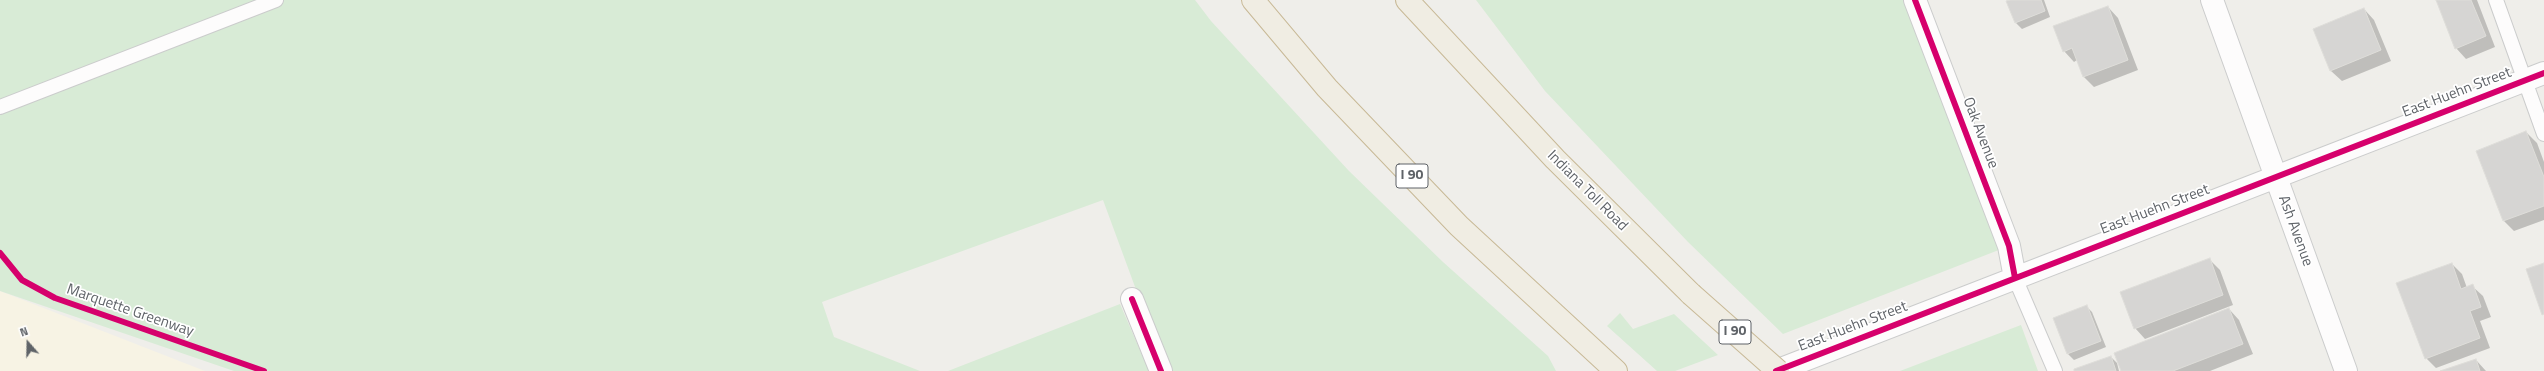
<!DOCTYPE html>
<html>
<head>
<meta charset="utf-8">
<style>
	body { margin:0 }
	#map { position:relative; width:2544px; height:371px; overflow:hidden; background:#efeeea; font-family:"Titillium Web",sans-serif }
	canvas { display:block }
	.north { position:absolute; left:8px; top:323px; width:40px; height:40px; -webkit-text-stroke:3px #fff; paint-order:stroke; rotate:340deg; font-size:11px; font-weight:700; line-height:16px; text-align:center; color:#5f6368 }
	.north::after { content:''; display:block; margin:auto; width:14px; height:18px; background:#5f6368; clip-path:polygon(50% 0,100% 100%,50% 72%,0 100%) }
</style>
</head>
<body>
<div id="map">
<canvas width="2544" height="371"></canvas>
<div class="north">N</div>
</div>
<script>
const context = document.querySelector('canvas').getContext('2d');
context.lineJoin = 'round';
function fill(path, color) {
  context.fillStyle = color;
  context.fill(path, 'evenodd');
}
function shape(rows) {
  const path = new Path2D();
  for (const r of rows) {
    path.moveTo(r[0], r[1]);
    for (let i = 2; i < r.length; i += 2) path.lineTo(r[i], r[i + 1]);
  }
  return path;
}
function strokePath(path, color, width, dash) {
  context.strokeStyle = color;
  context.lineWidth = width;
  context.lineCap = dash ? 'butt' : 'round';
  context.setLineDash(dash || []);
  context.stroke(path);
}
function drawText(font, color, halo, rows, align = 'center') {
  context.font = font + ' "Titillium Web",sans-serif';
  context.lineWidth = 3.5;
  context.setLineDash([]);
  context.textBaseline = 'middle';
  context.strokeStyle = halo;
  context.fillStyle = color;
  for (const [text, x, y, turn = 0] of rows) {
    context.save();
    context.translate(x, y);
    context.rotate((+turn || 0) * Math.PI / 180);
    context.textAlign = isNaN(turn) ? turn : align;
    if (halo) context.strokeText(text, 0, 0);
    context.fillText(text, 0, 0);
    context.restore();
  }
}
fill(shape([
	[0,291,205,371,0,371]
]), '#f7f3e4');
fill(shape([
	[0,0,1195,0,1211,21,1349,171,1443,262,1548,356,1556,371,1166,371,1103,200,822,302,834,337,920,371,234,371,0,291],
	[1476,0,1915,0,2009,246,1783,334,1688,242,1545,91],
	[1120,304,1149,371,948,371],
	[1620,313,1633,329,1674,314,1718,355,1675,371,1657,371,1607,326],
	[2021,325,2038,371,1900,371]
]), '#d8ebd6');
fill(shape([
	[2013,0,2044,0,2050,17,2022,29,2016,23],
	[2437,0,2477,0,2495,47,2466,59,2456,48],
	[2108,7,2118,18,2138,70,2094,87,2083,76,2077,60,2074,62,2064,51],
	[2364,9,2374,20,2391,61,2342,81,2331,71,2314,30],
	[2526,132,2537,143,2544,162,2544,220,2514,231,2504,221],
	[2209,259,2220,270,2233,305,2145,339,2135,328],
	[2452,264,2462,274,2467,288,2472,286,2483,296,2491,317,2480,321,2490,348,2436,368,2426,358],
	[2086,306,2092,312,2106,347,2074,360,2068,354,2055,319],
	[2229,309,2239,320,2253,354,2210,371,2122,371],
	[2111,357,2117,363,2119,371,2075,371],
	[2476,360,2486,371,2444,371]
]), '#0003');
const building = shape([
	[2010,0,2041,0,2045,11,2015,23,2006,1,2010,0],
	[2436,0,2471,0,2486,36,2455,49,2436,0],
	[2108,6,2128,60,2083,77,2072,48,2063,52,2053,26,2108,6],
	[2364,8,2381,50,2330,71,2313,29,2364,8],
	[2526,131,2544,177,2544,206,2503,221,2476,151,2526,131],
	[2210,258,2223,295,2134,329,2120,292,2210,258],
	[2452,263,2461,289,2473,284,2481,307,2470,311,2480,338,2425,359,2396,283,2452,263],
	[2544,263,2544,314,2542,315,2526,269,2544,263],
	[2087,305,2101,341,2067,354,2053,318,2087,305],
	[2229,308,2243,344,2173,371,2121,371,2114,353,2229,308],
	[2111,356,2116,371,2074,371,2074,369,2111,356],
	[2476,359,2480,371,2440,371,2476,359]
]);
fill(building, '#d6d5d3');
strokePath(building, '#deddd9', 1);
const service = shape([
	[2496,0,2544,134],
	[0,107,276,0],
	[2015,278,2055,371]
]);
const minor = shape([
	[1915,0,2009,246,2015,278],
	[2212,0,2346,371],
	[1132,299,1161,371],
	[1776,371,2544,73]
]);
const motorway = shape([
	[1253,0,1327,88,1459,226,1616,371],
	[1407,0,1555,159,1691,294]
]);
strokePath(service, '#cbcccc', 16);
strokePath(minor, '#cbcccc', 24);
strokePath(motorway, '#c8b996', 24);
strokePath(service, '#fdfcfc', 14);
strokePath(minor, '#fdfcfc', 22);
strokePath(motorway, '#f0ede3', 22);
const motorwayBridge = shape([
	[1691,294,1778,371]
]);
strokePath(motorwayBridge, '#c8b996', 24, []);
strokePath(motorwayBridge, '#f0ede3', 22);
strokePath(shape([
	[1915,0,2009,246,2015,278],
	[0,253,22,280,55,298,264,371],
	[1132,299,1161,371],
	[1776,371,2544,73]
]), '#d6006c', 6);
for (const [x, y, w] of [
	[1412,176,32],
	[1735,332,32]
]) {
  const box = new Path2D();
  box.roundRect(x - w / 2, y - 12, w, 24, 3);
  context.fillStyle = '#fff';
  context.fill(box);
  strokePath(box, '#5f6368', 1);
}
drawText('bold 14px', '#5f6368', null, [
	["I 90",1412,176],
	["I 90",1735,332]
]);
drawText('15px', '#5f6368', '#fff', [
	["East Huehn Street",2457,93,-21],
	["Oak Avenue",1980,133,69],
	["Indiana Toll Road",1587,191,45],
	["East Huehn Street",2155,210,-21],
	["Ash Avenue",2295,231,70],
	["Marquette Greenway",130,311,19],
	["East Huehn Street",1853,327,-21]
]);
</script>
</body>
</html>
